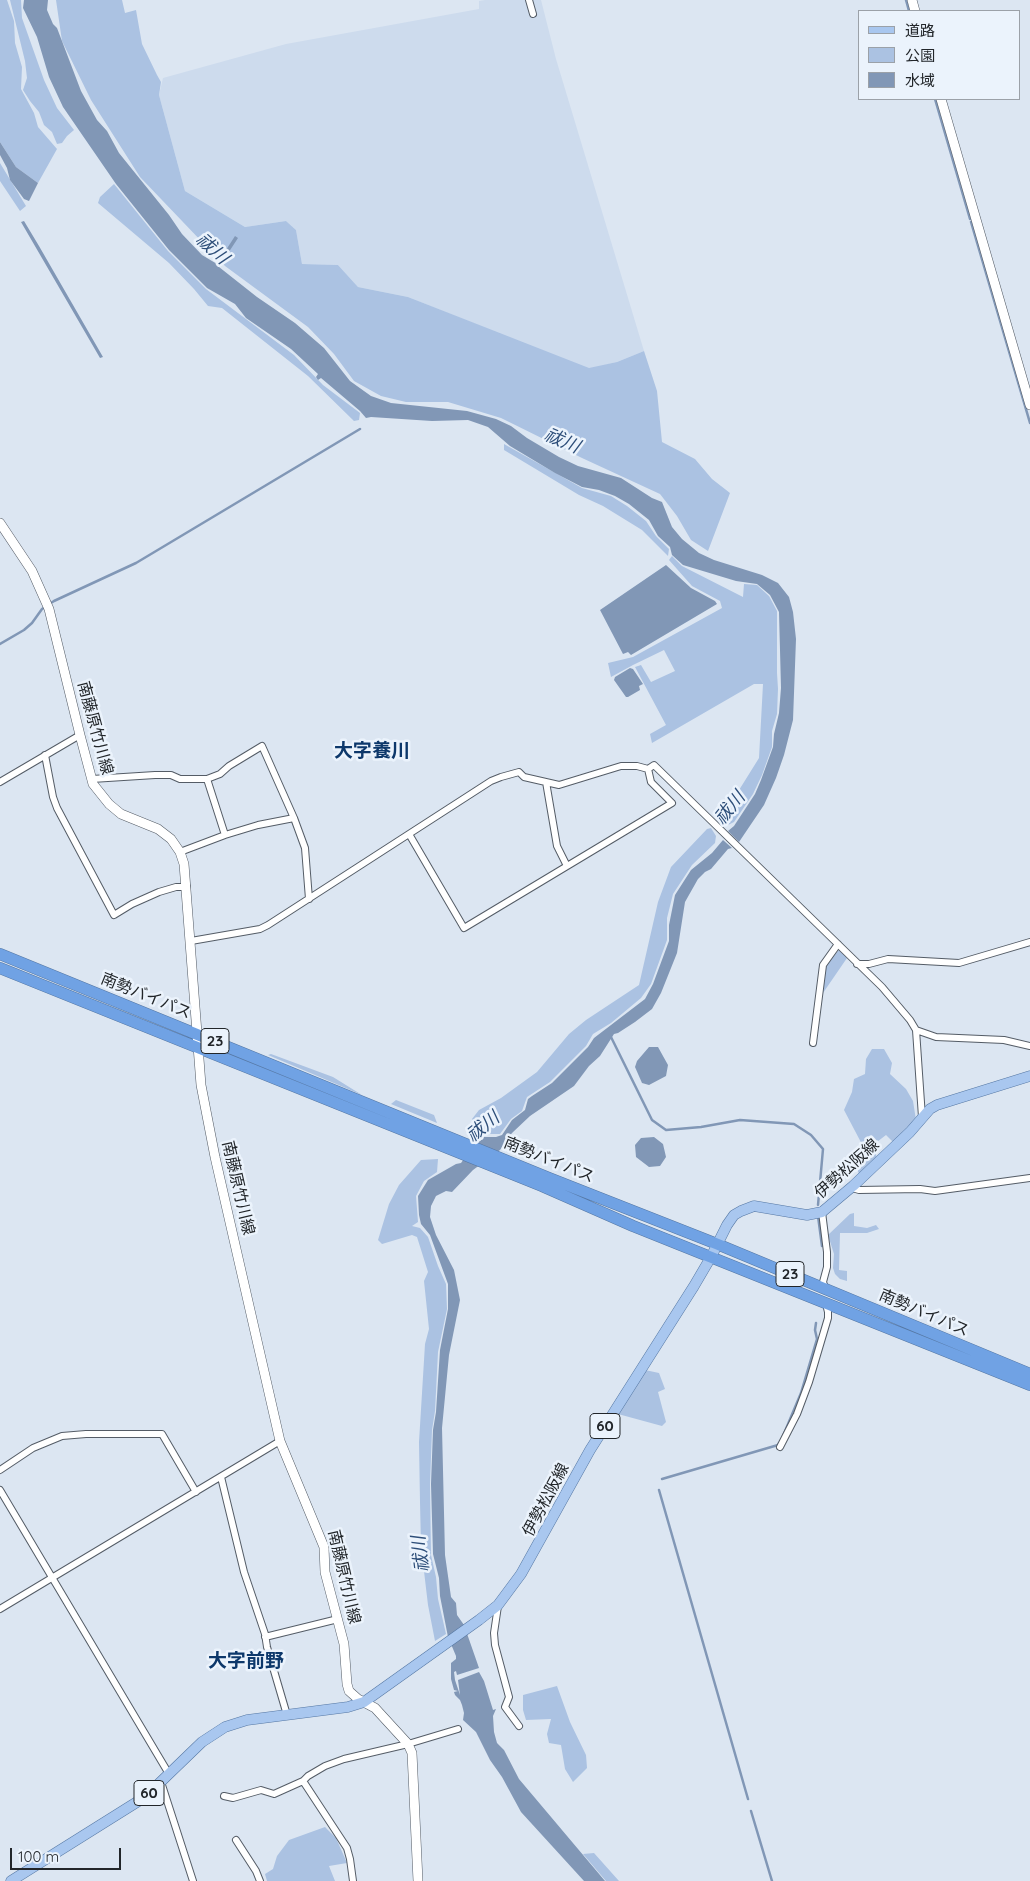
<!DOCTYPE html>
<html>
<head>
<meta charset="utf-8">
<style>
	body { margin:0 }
	#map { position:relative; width:1030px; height:1881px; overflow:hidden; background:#dce6f2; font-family:Quicksand,"Noto Sans JP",sans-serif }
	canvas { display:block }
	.legend { position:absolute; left:858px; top:10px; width:162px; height:90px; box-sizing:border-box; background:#ebf3fc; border:1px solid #9ba1a8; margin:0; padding:6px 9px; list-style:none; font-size:15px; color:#22262a }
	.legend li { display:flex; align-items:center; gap:10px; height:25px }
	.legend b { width:25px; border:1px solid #9ba1a8 }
	.scale { position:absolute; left:10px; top:1848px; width:111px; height:22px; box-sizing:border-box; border:2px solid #22262a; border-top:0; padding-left:6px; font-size:15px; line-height:18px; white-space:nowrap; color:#22262a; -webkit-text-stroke:4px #ebf3fc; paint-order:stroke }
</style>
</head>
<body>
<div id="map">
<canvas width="1030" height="1881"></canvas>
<ul class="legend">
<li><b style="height:6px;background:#a9c7ef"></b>道路</li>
<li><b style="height:14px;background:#abc2e2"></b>公園</li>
<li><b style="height:14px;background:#8197b6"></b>水域</li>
</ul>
<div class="scale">100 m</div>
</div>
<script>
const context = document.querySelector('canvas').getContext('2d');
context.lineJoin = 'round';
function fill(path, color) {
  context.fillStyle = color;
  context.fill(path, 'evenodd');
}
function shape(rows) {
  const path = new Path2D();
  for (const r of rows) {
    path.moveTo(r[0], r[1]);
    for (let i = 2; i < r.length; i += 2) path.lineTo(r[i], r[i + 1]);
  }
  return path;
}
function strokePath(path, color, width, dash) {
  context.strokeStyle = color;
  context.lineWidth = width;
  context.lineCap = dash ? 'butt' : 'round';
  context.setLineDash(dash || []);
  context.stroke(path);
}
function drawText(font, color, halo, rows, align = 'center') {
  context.font = font + ' Quicksand,"Noto Sans JP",sans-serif';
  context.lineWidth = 5;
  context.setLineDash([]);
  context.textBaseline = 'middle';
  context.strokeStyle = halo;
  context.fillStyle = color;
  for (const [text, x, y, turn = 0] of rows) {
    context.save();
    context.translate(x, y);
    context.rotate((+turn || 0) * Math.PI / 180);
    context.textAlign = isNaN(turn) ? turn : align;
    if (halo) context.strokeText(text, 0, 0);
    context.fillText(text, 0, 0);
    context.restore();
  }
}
fill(shape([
	[485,0,541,0,556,59,644,351,617,362,589,369,575,364,408,297,358,287,338,265,302,264,296,230,286,221,245,227,185,191,159,95,163,78,286,44,479,9,479,1]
]), '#cddbed');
fill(shape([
	[0,0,7,0,14,21,15,43,22,67,21,89,34,113,38,127,57,149,38,183,16,167,0,142],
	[10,0,21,0,22,18,44,80,57,108,74,130,67,136,62,143,57,144,52,132,44,125,39,112,30,101,23,90,27,78,25,61],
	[56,0,122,0,125,13,136,10,142,44,157,75,161,82,159,95,185,191,245,227,286,221,296,230,302,264,338,265,358,287,408,297,589,368,617,362,644,351,657,391,662,442,695,459,712,479,730,493,708,551,691,540,677,516,660,494,582,458,501,418,448,402,406,402,381,396,354,381,334,354,308,327,225,266,140,177,91,100,62,41],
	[0,163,26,206,20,211,0,181],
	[114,184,168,251,206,289,294,355,323,385,360,413,359,420,354,421,308,376,222,308,208,306,194,289,169,263,98,203,100,197],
	[504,444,582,488,611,496,627,506,646,521,656,536,669,549,668,556,642,530,603,506,579,495,504,450],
	[672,556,682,566,743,597,744,584,757,585,769,596,777,611,777,673,778,689,777,714,772,731,772,747,762,775,753,794,734,822,726,826,719,822,721,819,759,758,763,684,754,684,652,743,650,734,666,725,635,667,641,665,651,682,675,671,664,650,633,665,611,677,608,663,633,657,722,608,720,601,692,586,669,560],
	[711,828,716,836,715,843,692,865,673,894,667,918,667,940,651,984,641,998,611,1023,593,1034,586,1046,550,1082,527,1097,522,1111,511,1119,500,1134,483,1134,472,1119,479,1110,501,1098,537,1072,569,1034,586,1020,639,985,658,902,671,867,707,829],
	[839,950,847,958,823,993,826,965],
	[872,1049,884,1049,892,1063,890,1074,906,1089,913,1101,916,1120,894,1143,886,1135,873,1145,877,1158,860,1175,850,1158,865,1150,844,1110,852,1092,854,1079,865,1074,866,1059],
	[271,1054,333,1077,362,1095,268,1055],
	[396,1100,434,1115,437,1123,391,1104],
	[438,1159,437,1172,424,1181,416,1196,418,1222,412,1226,420,1228,428,1237,438,1266,446,1284,447,1309,438,1352,435,1411,432,1430,430,1484,431,1555,436,1577,438,1599,446,1634,435,1641,428,1605,421,1546,420,1502,419,1442,425,1344,429,1329,424,1281,428,1272,417,1237,412,1235,382,1244,378,1240,389,1204,399,1185,421,1160],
	[854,1213,854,1226,867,1228,876,1225,879,1229,867,1233,840,1233,839,1270,847,1271,847,1281,840,1279,835,1274,833,1268,834,1254,828,1235,850,1214],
	[645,1370,659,1373,665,1389,658,1392,666,1422,662,1426,618,1414],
	[557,1686,570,1722,586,1755,587,1768,573,1782,565,1769,561,1745,549,1743,547,1734,551,1719,526,1720,523,1710,523,1695],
	[325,1827,336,1838,347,1863,329,1866,335,1881,267,1881,265,1874,273,1869,277,1856,289,1840],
	[594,1853,619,1881,606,1881,583,1854]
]), '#abc2e2');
fill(shape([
	[24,0,48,0,47,10,53,24,57,28,81,91,97,120,107,131,119,153,169,215,182,234,202,255,217,264,235,236,238,238,219,267,257,297,295,323,324,348,350,381,371,396,391,403,467,411,496,419,511,426,527,438,559,457,578,466,621,478,652,498,662,502,672,527,682,539,699,553,714,560,762,575,778,583,789,597,793,612,796,639,793,720,784,755,776,778,764,805,739,842,728,831,734,826,755,794,761,780,773,747,774,734,779,713,781,688,779,612,770,595,757,584,736,581,683,565,672,555,670,547,658,536,649,520,629,504,615,496,599,490,582,487,555,473,510,446,488,427,468,420,432,421,371,417,366,418,360,411,321,378,318,380,316,377,318,374,291,349,246,318,235,304,207,288,169,250,116,184,63,107,49,77,37,37,23,8],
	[0,142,16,167,38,183,29,201,24,199,10,180,7,168,0,155],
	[24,221,39,246,103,357,100,358,21,222],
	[666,565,691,588,715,601,717,604,631,655,628,652,623,654,600,610],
	[630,668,633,669,643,684,639,686,640,690,628,697,626,697,614,680,615,677],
	[723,840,732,848,728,849,711,869,705,872,698,879,685,902,677,953,661,993,652,1009,635,1022,618,1033,614,1034,600,1056,589,1066,574,1086,530,1116,512,1133,500,1150,473,1170,452,1192,446,1191,436,1196,431,1206,430,1217,436,1235,454,1270,460,1300,449,1355,442,1428,445,1555,451,1597,456,1603,457,1615,464,1625,479,1668,457,1675,456,1671,454,1672,455,1680,460,1695,458,1680,479,1672,484,1681,493,1710,496,1709,493,1716,494,1732,497,1743,504,1750,519,1779,605,1881,584,1881,521,1812,502,1777,490,1760,476,1732,463,1720,464,1713,462,1705,460,1700,455,1695,454,1692,458,1691,454,1690,451,1679,451,1663,456,1659,456,1656,448,1637,440,1596,439,1578,433,1554,431,1484,433,1430,436,1412,440,1350,448,1309,448,1284,430,1235,421,1224,419,1215,418,1196,428,1180,456,1164,461,1163,477,1141,482,1137,496,1137,502,1135,512,1120,525,1110,528,1099,532,1096,552,1083,588,1047,594,1038,645,999,653,984,669,941,669,925,675,895,691,870,712,853],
	[649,1047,658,1047,668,1065,666,1076,649,1085,642,1083,635,1067,637,1061],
	[654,1137,663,1144,666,1157,660,1166,649,1167,636,1157,635,1145,641,1138]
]), '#8197b6');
strokePath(shape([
	[906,0,909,11],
	[935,99,970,219],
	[971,222,1030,423],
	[0,644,24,630,32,623,42,609,54,601,136,563,360,429],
	[610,1035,652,1120,666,1130,701,1127,740,1120,794,1124,811,1135,823,1149,818,1205],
	[818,1216,822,1246],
	[783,1436,801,1393,817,1339,815,1330,816,1323],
	[662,1479,778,1445,779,1443],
	[659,1490,748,1799],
	[751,1811,772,1881]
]), '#8197b6', 2.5);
const street = shape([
	[529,0,533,14],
	[45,755,53,797,57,808,114,915,132,904,159,892,176,887,187,887],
	[92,779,155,775,171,775,180,779,207,779,220,774,229,766,262,746,294,818],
	[207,779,225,835],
	[0,782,80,735],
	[546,782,557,846,567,866],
	[409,834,464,928,672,803,651,782,648,769],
	[180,852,225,835,258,825,294,818,305,848,309,899],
	[191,941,260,929,268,925,491,781,501,777,519,772,524,777,559,785,621,766,637,766,648,769,654,765,882,987,910,1020,916,1030,936,1037,1004,1040,1030,1046],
	[857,964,869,964,888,959,959,963,1030,942],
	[916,1030,922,1117],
	[813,1043,823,965,838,944],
	[852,1188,859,1190,920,1189,935,1191,1030,1178],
	[822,1212,827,1252,827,1267,823,1282,825,1288],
	[780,1447,797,1414,809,1382,828,1318,828,1312,826,1304],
	[0,1470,33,1448,62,1436,86,1434,162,1434,196,1492],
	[221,1477,244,1572,265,1634,267,1647,287,1715],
	[0,1490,169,1774],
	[498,1606,494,1633,495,1645,509,1697,505,1707,519,1726],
	[0,1609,280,1441],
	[265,1637,338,1619],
	[303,1781,347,1848,350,1859,353,1881],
	[161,1782,193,1881],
	[224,1796,233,1798,261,1790,274,1794,303,1781,308,1776,325,1766,344,1759,408,1744,458,1729],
	[236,1840,256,1871,260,1881]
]);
const secondary = shape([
	[912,0,915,11],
	[941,99,1030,405],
	[0,523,32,571,49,609,80,735,93,784,109,804,121,814,158,829,171,839,180,852,184,864,201,1085,215,1157,280,1441,324,1547,325,1572,344,1644,347,1684,349,1691,358,1699,375,1708,408,1744,412,1753,418,1881]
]);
const primary = shape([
	[11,1881,145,1797,202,1742,225,1727,247,1720,348,1707,364,1702,479,1620,498,1605,521,1574,590,1450,694,1286,711,1257,727,1225,734,1215,741,1211,754,1206,807,1215,822,1212,853,1186,910,1132,930,1109,937,1105,1030,1076]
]);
const highway = shape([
	[0,954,549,1178,717,1244,1030,1374],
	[0,968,542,1186,633,1226,1030,1385]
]);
strokePath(street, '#545c66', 8);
strokePath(secondary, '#545c66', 10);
strokePath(primary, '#5577a3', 11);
strokePath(highway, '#5577a3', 12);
strokePath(street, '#fff', 6);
strokePath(secondary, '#fff', 9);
strokePath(primary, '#a9c7ef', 10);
strokePath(highway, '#70a2e4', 11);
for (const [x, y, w] of [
	[215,1041,28],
	[790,1274,28],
	[605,1426,30],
	[149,1793,30]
]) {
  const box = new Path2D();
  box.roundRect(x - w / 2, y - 12.5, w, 25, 4);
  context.fillStyle = '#ebf3fc';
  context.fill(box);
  strokePath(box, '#22262a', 1);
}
drawText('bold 15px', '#22262a', null, [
	["23",215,1041],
	["23",790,1274],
	["60",605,1426],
	["60",149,1793]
]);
drawText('16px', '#22262a', '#ebf3fc', [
	["南藤原竹川線",95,728,75],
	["南勢バイパス",146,996,22],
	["南勢バイパス",549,1160,22],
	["伊勢松阪線",847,1169,-42],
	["南藤原竹川線",238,1188,77],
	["南勢バイパス",924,1313,23],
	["伊勢松阪線",546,1500,-62],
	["南藤原竹川線",344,1577,77]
]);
drawText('italic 18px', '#2d4e79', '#ebf3fc', [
	["祓川",212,249,42],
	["祓川",562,441,23],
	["祓川",730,808,-51],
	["祓川",483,1127,-39],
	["祓川",421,1554,-97]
]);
drawText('bold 19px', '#0d386b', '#ebf3fc', [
	["大字養川",372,751],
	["大字前野",246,1661]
]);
</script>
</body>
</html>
